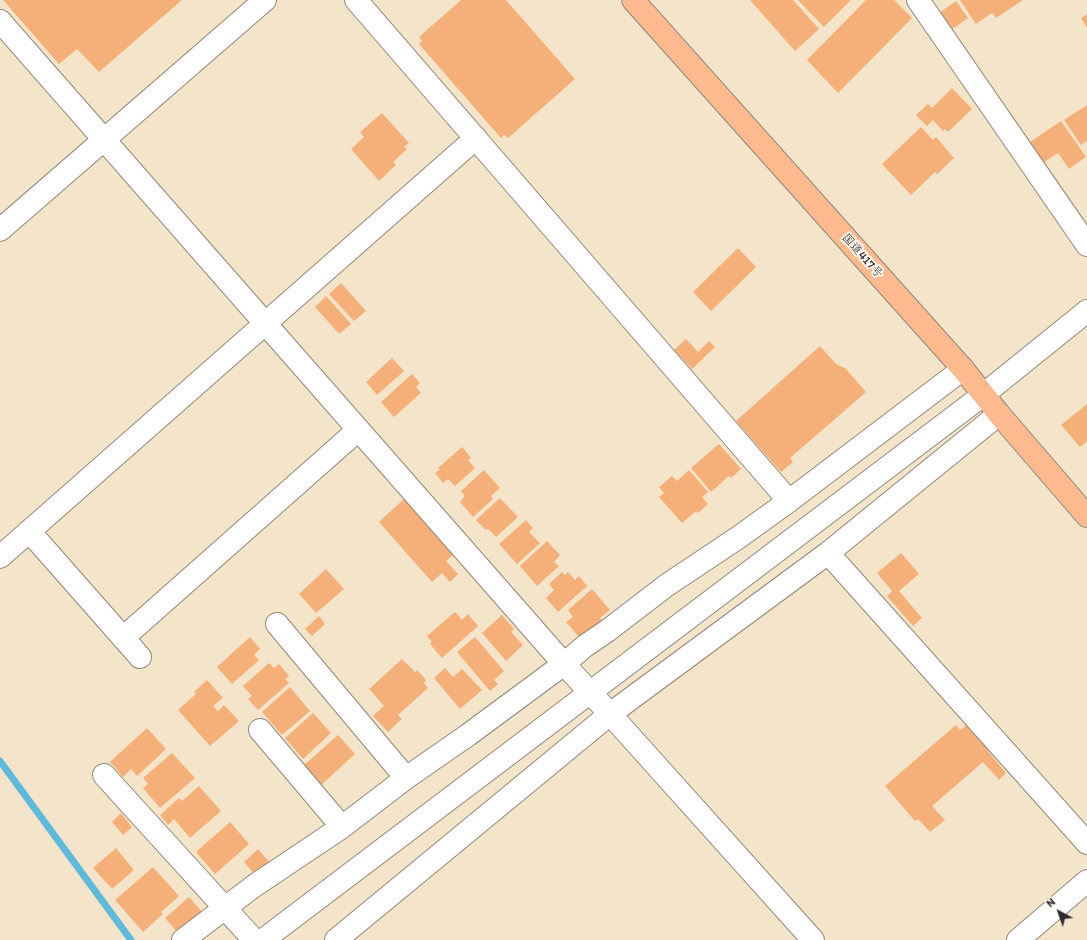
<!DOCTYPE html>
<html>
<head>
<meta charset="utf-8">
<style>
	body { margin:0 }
	#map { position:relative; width:1087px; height:940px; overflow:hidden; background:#f4e4ca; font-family:Itim,sans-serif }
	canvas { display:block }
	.north { position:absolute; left:1039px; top:892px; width:40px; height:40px; -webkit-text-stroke:3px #fbf7ec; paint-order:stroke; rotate:319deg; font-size:11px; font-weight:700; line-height:16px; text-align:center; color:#2b2b2b }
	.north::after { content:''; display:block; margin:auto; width:14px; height:18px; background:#2b2b2b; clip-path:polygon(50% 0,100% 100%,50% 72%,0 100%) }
</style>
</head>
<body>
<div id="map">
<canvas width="1087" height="940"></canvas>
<div class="north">N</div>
</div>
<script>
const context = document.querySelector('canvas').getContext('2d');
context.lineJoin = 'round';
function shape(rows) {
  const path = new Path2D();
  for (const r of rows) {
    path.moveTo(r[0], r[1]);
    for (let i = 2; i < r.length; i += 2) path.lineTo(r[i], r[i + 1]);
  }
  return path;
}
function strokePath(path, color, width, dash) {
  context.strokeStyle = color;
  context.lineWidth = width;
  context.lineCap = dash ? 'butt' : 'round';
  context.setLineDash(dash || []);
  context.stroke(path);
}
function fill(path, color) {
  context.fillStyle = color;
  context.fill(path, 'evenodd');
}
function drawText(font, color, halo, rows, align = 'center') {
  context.font = font + ' Itim,"Klee One",sans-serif';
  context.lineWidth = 4;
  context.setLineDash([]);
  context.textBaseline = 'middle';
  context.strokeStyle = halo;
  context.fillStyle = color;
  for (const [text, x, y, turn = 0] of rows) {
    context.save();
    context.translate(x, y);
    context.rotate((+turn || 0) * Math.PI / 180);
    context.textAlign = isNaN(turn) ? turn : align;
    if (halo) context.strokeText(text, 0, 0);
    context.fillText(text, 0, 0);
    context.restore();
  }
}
strokePath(shape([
	[0,761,131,940]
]), '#5dbadb', 7);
fill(shape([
	[3,0,182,0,99,72,77,49,59,64],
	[461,0,506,0,575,79,508,138,504,135,501,138,419,44,422,41,419,37],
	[750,0,793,0,819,29,795,51],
	[798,0,851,0,824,27],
	[866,0,894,0,912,18,838,93,807,60],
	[960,0,1023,0,996,18,992,13,976,24],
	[956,1,968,18,951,30,939,13],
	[1087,14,1087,28,1081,18],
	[952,88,972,109,948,132,945,129,943,131,933,120,927,126,916,115,928,104,932,108],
	[1087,105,1087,141,1081,145,1064,120],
	[382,113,409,143,404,147,407,149,393,162,396,165,379,181,351,149,364,137,360,132],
	[1061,121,1086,157,1069,169,1058,153,1044,162,1030,142],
	[921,127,933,140,936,137,954,158,937,174,935,172,911,195,882,164],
	[738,248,756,267,711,311,693,292],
	[341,283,366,311,354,321,329,294],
	[326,296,351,324,339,334,315,307],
	[686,339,698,352,709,341,715,347,692,369,674,350],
	[820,346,836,364,845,368,866,392,790,458,793,462,781,472,736,421],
	[392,358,404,371,377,395,366,382],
	[412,374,420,383,416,387,421,393,394,417,381,402],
	[1087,404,1087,441,1080,447,1061,425],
	[719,444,741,469,731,478,729,476,711,492,691,468],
	[462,447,471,458,468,460,475,468,455,486,448,479,443,483,435,473,440,470,438,468],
	[484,470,500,488,491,496,493,499,473,517,460,502,465,496,461,491],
	[689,470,708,492,702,497,708,504,698,513,696,511,682,523,659,497,664,493,659,487,672,476,677,481],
	[405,498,455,553,446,561,458,574,450,582,442,573,432,582,379,522],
	[500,498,518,517,496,537,488,529,486,530,476,520],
	[526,520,533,528,529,532,540,543,517,564,499,544],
	[547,541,560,555,554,562,559,566,537,586,520,566],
	[901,553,919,574,899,591,922,618,913,626,887,596,892,591,877,573],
	[326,569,344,589,316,613,299,594],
	[562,572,565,575,568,572,575,580,579,576,587,586,558,612,546,598,554,590,549,584],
	[592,589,610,610,600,618,603,622,590,634,587,630,579,637,566,622,573,617,568,610],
	[455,612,462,620,468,614,478,626,442,658,430,644,432,642,427,636],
	[502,615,514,629,511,632,523,645,506,661,482,633],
	[319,616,325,624,312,636,305,629],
	[250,637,260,649,254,655,259,660,232,684,217,667],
	[475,637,504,671,494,680,498,684,490,691,457,652],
	[402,659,415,672,417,670,426,680,424,683,428,688,398,715,402,719,388,732,373,716,384,706,369,689],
	[269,663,274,668,279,664,289,676,285,679,289,683,258,710,248,699,252,696,243,686],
	[445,668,453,677,462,669,482,690,460,709,434,678],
	[207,680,223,698,213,706,218,711,224,705,239,721,210,746,178,710,196,694,194,692],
	[290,687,310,711,282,735,262,712],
	[313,713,331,733,303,759,285,738],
	[968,724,989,749,987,750,1006,773,999,780,983,762,932,806,945,820,930,832,918,819,915,821,885,786,956,725,960,730],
	[147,728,166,749,137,776,131,769,123,777,110,762],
	[338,735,355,754,320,786,303,766],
	[172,753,195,778,160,808,143,788,148,784,143,778],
	[199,786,221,811,190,838,174,819,168,825,160,815,179,798,182,801],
	[121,813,132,827,123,835,112,822],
	[230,822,249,844,215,874,196,852],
	[116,848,134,870,112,889,93,868],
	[258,849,270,863,256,876,244,862],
	[153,867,179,896,161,912,163,914,143,932,115,900],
	[189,897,202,912,178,933,165,918]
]), '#f4b078');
const minor = shape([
	[356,0,789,501],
	[918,0,1087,245],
	[0,21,564,664,610,714,813,940],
	[0,230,265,0],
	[29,531,140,657],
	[828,553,1087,843],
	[0,557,476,138],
	[277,624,406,778],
	[123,638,358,430],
	[260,730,342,827],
	[104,775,254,940],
	[183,940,254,886,342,827,406,778,468,735,564,664,585,646,607,631,667,585,739,537,789,501,963,369],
	[263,940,983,395,1087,311],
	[336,940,610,714,828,553,999,414],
	[1018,940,1087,881]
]);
const highway = shape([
	[633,0,963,369,999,414,1087,516]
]);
strokePath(minor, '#90887a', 24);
strokePath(highway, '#90887a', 24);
strokePath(minor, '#fff', 22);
strokePath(highway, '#fcba8e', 22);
drawText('12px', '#2b2b2b', '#fbf7ec', [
	["国道417号",862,256,48]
]);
</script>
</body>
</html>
